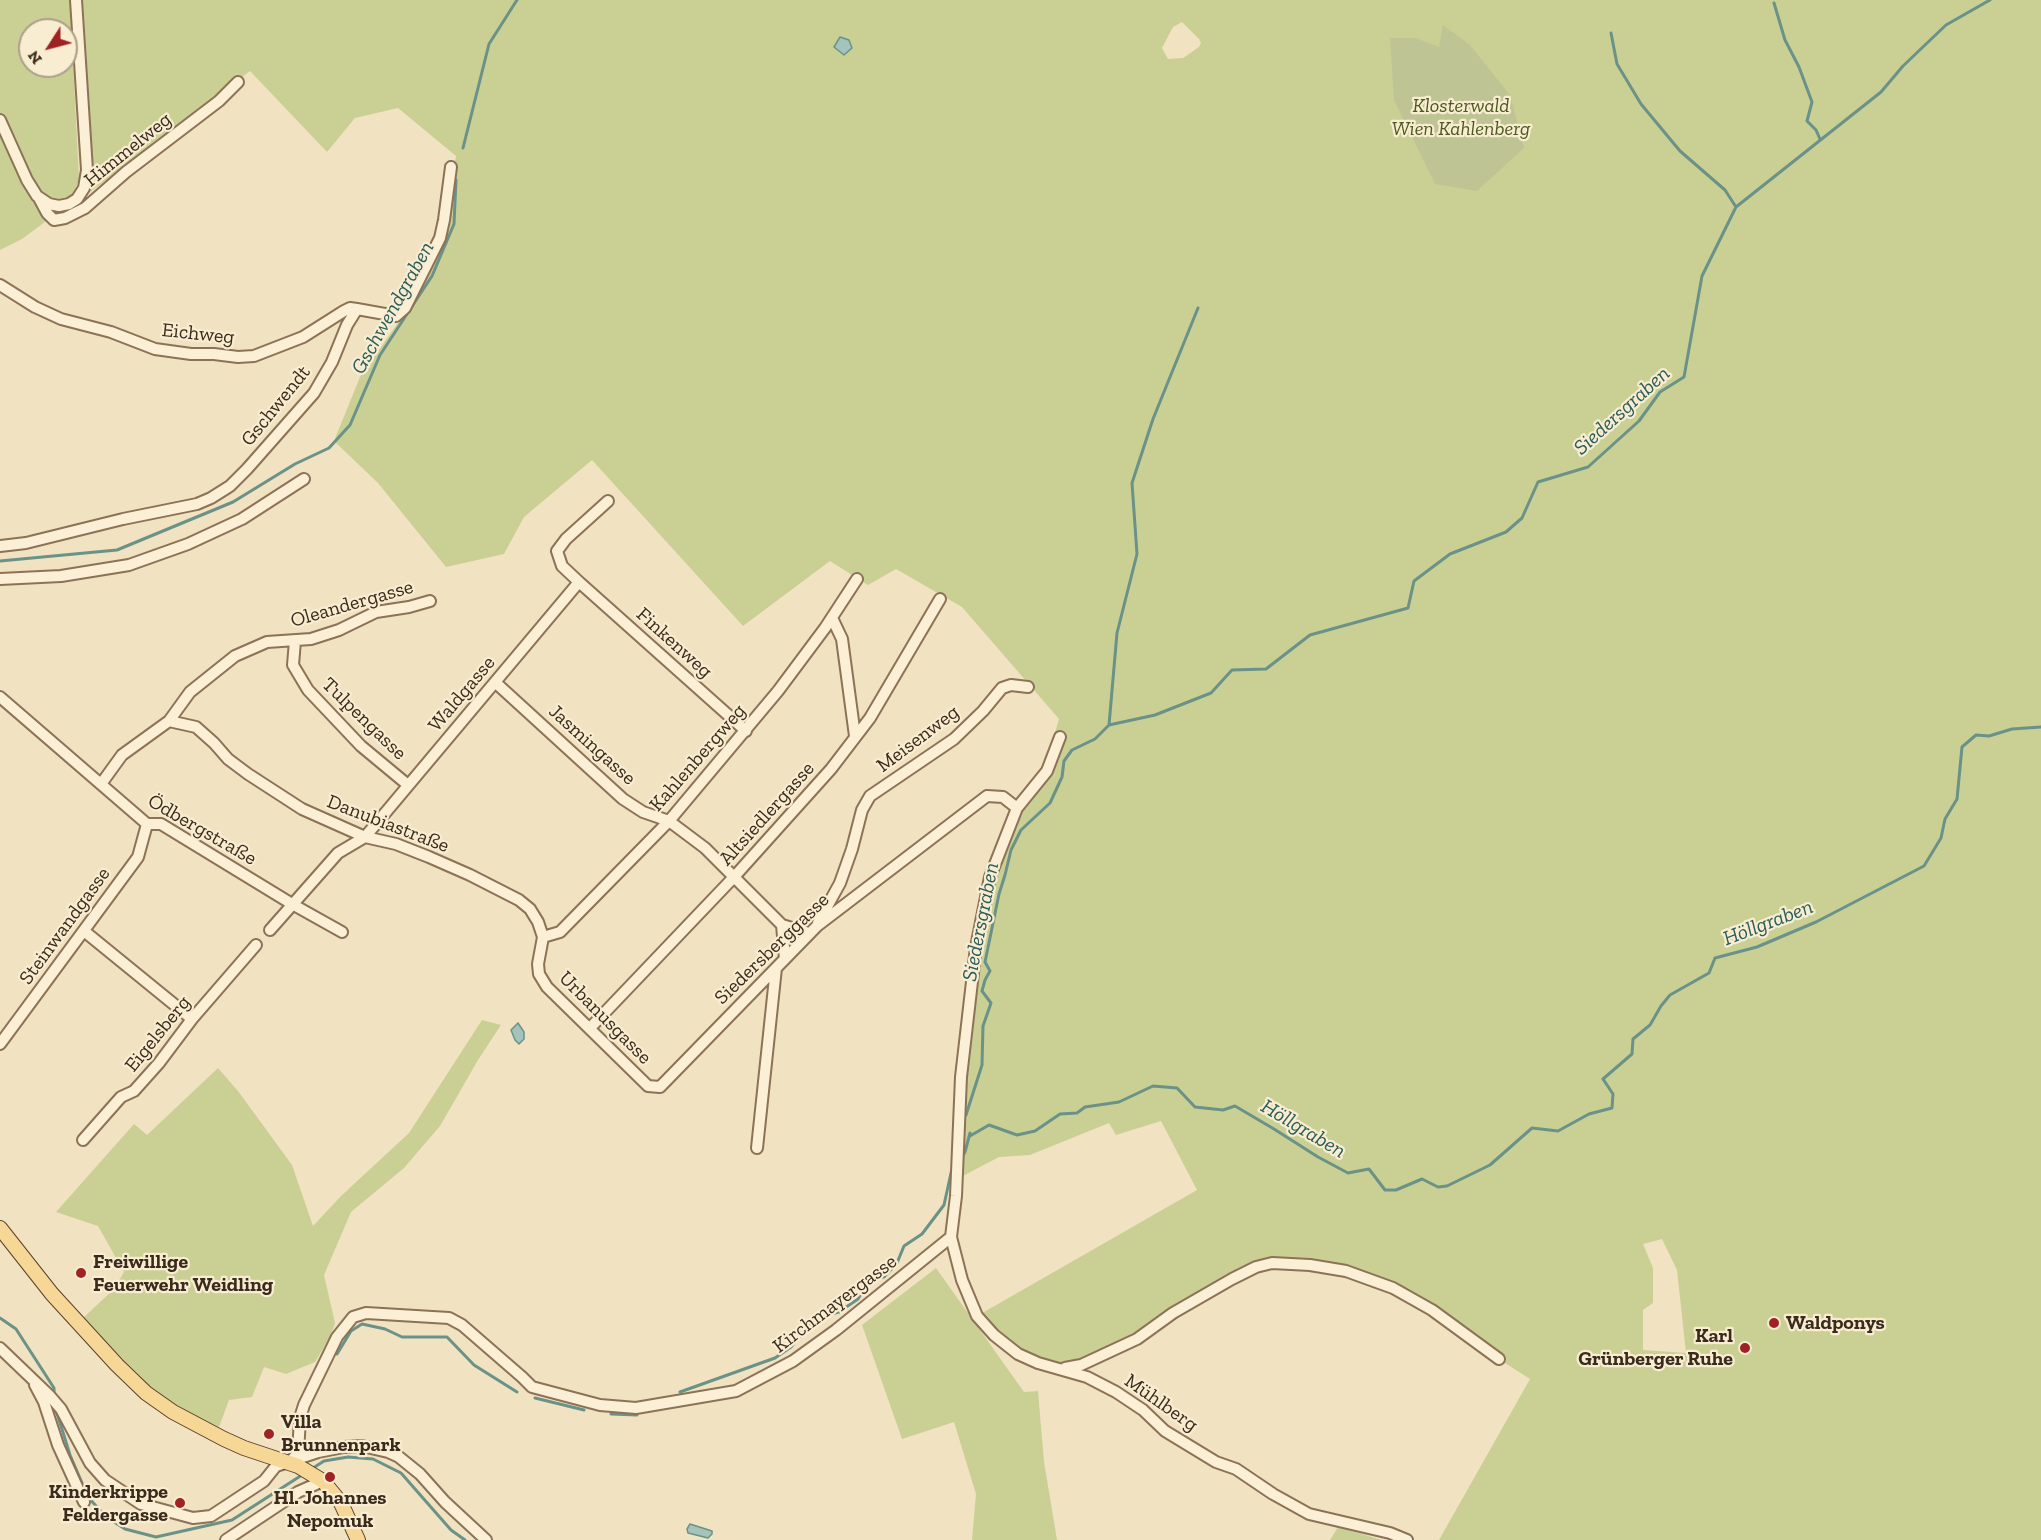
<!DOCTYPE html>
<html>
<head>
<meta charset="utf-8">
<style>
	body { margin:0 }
	#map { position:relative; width:2041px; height:1540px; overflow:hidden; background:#f1e2c1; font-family:"Zilla Slab",serif }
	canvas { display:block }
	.north { position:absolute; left:18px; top:18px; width:60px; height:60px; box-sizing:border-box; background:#f8ecd1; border:2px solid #ac9f89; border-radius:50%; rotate:234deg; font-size:16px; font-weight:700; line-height:24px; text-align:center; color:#3b2b1c }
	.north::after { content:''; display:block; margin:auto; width:21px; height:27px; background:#a02225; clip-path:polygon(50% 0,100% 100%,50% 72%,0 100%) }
</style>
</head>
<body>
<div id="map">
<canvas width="2041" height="1540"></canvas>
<div class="north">N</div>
</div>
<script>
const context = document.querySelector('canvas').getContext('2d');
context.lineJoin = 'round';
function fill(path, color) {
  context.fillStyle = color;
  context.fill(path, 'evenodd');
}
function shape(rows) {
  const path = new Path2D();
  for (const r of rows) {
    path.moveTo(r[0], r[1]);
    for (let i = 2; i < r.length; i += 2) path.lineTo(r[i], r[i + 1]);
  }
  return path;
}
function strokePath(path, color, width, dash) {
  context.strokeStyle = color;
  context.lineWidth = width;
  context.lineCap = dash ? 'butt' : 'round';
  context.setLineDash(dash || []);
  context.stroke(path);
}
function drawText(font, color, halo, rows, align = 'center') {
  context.font = font + ' "Zilla Slab",serif';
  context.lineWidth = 4.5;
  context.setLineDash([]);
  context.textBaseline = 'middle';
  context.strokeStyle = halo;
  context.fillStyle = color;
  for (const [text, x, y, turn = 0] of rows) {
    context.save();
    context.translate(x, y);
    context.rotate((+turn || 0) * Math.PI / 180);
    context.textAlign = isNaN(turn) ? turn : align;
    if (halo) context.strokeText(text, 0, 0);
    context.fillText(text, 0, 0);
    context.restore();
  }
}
fill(shape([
	[0,0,70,0,79,180,69,204,22,239,0,250],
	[30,30,66,30,66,66,30,66],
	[81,0,2041,0,2041,1540,1439,1540,1530,1379,1380,1283,1310,1265,1272,1263,1081,1365,1038,1363,977,1316,1197,1190,1161,1121,1116,1135,1109,1123,1030,1155,999,1157,959,1178,965,1044,991,879,1019,812,1044,770,1059,719,962,607,896,569,868,585,830,561,743,626,592,460,524,517,504,554,446,567,378,483,334,441,360,377,402,317,447,212,456,156,398,108,355,118,327,152,250,71,89,193,89,141],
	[1182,22,1199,39,1201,43,1199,47,1183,58,1168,59,1162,48,1173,27],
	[1662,1239,1677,1270,1686,1353,1643,1350,1643,1310,1653,1303,1653,1268,1643,1244],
	[482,1020,501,1025,478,1060,440,1126,404,1168,351,1212,324,1275,335,1323,330,1337,315,1362,286,1374,264,1367,252,1397,229,1400,219,1427,190,1416,159,1398,126,1372,82,1319,114,1289,124,1272,98,1226,56,1212,134,1124,147,1135,218,1068,238,1091,292,1165,313,1226,341,1196,409,1133],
	[936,1268,1024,1392,1038,1391,1044,1462,1057,1540,972,1540,976,1494,954,1422,902,1439,862,1325],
	[1338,1527,1382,1540,1330,1540]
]), '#cad094');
fill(shape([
	[1443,25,1470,45,1510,95,1524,148,1477,191,1435,184,1394,100,1390,38,1416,38,1439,47]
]), '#bfc494');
const water = shape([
	[840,37,849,40,852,48,844,55,834,47,840,37],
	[518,1023,524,1032,524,1039,519,1044,515,1040,511,1030,518,1023],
	[690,1524,712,1531,712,1534,708,1538,688,1533,687,1529,690,1524]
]);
fill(water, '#a4c3ba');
strokePath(water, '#6a9288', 1.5);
strokePath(shape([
	[1774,3,1785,40,1799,67,1812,102,1807,121,1816,130,1820,139],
	[1611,33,1617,64,1641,104,1680,151,1725,190,1736,207],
	[463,148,489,44,517,0],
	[0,561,117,550,233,502,295,464,329,448,350,425,380,355,432,276,454,224,456,180],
	[1109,725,1117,633,1137,554,1132,483,1153,419,1198,308],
	[966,1115,982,1065,983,1026,991,1003,982,991,985,980,990,971,985,962,999,894,1005,875,1011,850,1021,830,1050,803,1062,777,1064,761,1072,750,1095,739,1109,725,1155,715,1211,693,1232,670,1266,669,1310,635,1408,608,1414,581,1450,554,1506,532,1522,518,1538,482,1588,467,1639,421,1660,392,1684,377,1702,276,1736,207,1881,92,1903,66,1946,25,1990,0],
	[970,1136,989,1125,1017,1135,1035,1131,1060,1114,1077,1113,1085,1107,1119,1102,1153,1086,1177,1088,1195,1107,1223,1110,1235,1106,1274,1129,1318,1157,1348,1173,1369,1169,1385,1190,1396,1190,1422,1179,1438,1187,1447,1186,1490,1165,1532,1128,1558,1131,1589,1114,1612,1108,1613,1094,1603,1079,1632,1054,1633,1039,1650,1025,1661,1006,1670,995,1709,973,1715,958,1757,947,1816,922,1924,866,1941,838,1945,819,1957,799,1962,747,1976,735,1989,736,2012,729,2041,727],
	[961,1159,965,1152,970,1133],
	[0,1318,16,1329,54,1388,54,1395],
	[337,1354,351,1331,362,1324,385,1329,402,1337,447,1337,474,1365,517,1392],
	[680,1392,775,1358,791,1347,808,1326,822,1316,839,1312,858,1299,870,1279,884,1277,897,1263,904,1246,922,1234,944,1205,951,1173,954,1169],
	[535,1398,584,1410],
	[56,1410,70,1455,88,1497,105,1516,125,1529,156,1537,232,1520,302,1475],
	[611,1414,637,1415],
	[310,1470,324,1461,348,1457,373,1459,401,1473,451,1530,465,1540]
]), '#6a9288', 3);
const minor = shape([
	[0,120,27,180,37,196,49,204,59,206,69,204,77,199,84,188,87,170,76,0],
	[40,200,47,213,54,220,65,218,85,208,126,172,219,101,238,82],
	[0,285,35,307,61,319,111,332,155,349,191,354,214,354,238,357,254,356,303,337,344,311,350,308,357,309],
	[0,546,26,543,123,519,197,504,211,498,230,486,247,469,314,393,332,362,347,325,357,309,396,316,405,308,440,238,444,220,451,167],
	[0,579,61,576,129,565,188,544,242,519,304,479],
	[579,582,746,731],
	[832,618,842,639,855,736],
	[295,641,293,665,308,690,361,746,408,785],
	[496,683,623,799,643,812,669,821,705,848,782,925,809,933],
	[0,697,147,824,161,824,292,904,342,932],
	[169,721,190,692,235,656,267,642,311,639,339,630,376,612,409,607,430,601],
	[1060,737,1047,771,1017,808,990,877,976,947,961,1077,956,1196,951,1237,962,1280,977,1316,994,1335,1018,1354,1038,1363,1087,1377,1116,1392,1143,1410,1165,1431,1216,1462,1236,1469,1273,1494,1309,1514,1390,1533,1407,1540],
	[101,784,122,755,169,721,196,727,214,743,228,759,248,774,302,809,365,837,396,844,429,857,470,875,519,900,530,909,538,922,543,937,538,964,539,974,547,987,648,1086,660,1087,817,926,987,796,1003,797,1017,808],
	[818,923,840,883,852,849,862,810,870,796,954,739,983,711,1002,688,1011,685,1028,687],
	[782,925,785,959],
	[270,930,338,853,365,837,579,582,562,566,557,551,566,539,608,501],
	[84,931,192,1019],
	[543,937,560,932,669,821,778,691,825,628,857,579],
	[590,1028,734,877,831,769,870,718,940,599],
	[0,1044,138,857,147,824],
	[83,1140,121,1097,134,1091,159,1063,192,1019,256,945],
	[757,1148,776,968],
	[0,1348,49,1395,61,1409,90,1463,105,1480,141,1504,193,1518,211,1516,264,1481,276,1466,318,1452,344,1447,362,1446,388,1452,399,1457,420,1474,445,1502,486,1540],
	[1065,1368,1081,1365,1137,1339,1173,1313,1232,1279,1256,1267,1272,1263,1310,1265,1346,1271,1393,1288,1432,1310,1499,1359],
	[35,1385,44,1402,58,1445,84,1502],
	[289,1463,298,1453,300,1418,304,1405,337,1337,353,1317,366,1313,449,1318,462,1325,522,1377,532,1387,600,1405,636,1408,736,1391,793,1361,836,1330,951,1237],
	[226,1540,298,1492,323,1481]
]);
const major = shape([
	[0,1228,52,1294,117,1365,146,1393,173,1412,224,1439,244,1448,298,1466,323,1481,341,1503,358,1540]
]);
strokePath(minor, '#8c7257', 14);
strokePath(major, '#5a402c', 16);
strokePath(minor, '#fbefd5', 10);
strokePath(major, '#f7d796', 14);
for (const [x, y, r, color] of [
	[81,1273,6,"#a02225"],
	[1774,1323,6,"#a02225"],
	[1745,1348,6,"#a02225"],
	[269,1434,6,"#a02225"],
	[330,1477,6,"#a02225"],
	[180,1503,6,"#a02225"]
]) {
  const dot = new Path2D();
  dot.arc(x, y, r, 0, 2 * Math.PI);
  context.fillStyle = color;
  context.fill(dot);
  strokePath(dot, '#f8ecd1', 2);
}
drawText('italic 20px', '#4c5921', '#f8ecd1', [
	["Klosterwald",1461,106],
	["Wien Kahlenberg",1461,129]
]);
drawText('20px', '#3b2b1c', '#f8ecd1', [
	["Himmelweg",128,150,-39],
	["Eichweg",198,334,6],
	["Gschwendt",276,406,-51],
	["Oleandergasse",352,604,-16],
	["Finkenweg",674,643,42],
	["Waldgasse",462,694,-50],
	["Tulpengasse",364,719,44],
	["Meisenweg",918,739,-37],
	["Jasmingasse",592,745,42],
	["Kahlenbergweg",698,758,-49],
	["Altsiedlergasse",767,814,-48],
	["Danubiastraße",388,824,21],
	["Ödbergstraße",202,830,30],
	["Steinwandgasse",65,926,-54],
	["Siedersberggasse",772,949,-44],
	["Urbanusgasse",605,1018,45],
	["Eigelsberg",158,1034,-51],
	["Kirchmayergasse",835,1304,-37],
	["Mühlberg",1161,1403,35]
]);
drawText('bold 20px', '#3b2b1c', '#f8ecd1', [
	["Freiwillige",93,1262],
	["Feuerwehr Weidling",93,1285],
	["Waldponys",1786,1323],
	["Karl",1733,1336,"right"],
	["Grünberger Ruhe",1733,1359,"right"],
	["Villa",281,1422],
	["Brunnenpark",281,1445],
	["Kinderkrippe",168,1492,"right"],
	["Feldergasse",168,1515,"right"],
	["Hl. Johannes",330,1498,"center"],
	["Nepomuk",330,1521,"center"]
], 'left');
drawText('italic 21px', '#2a5c58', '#f8ecd1', [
	["Gschwendgraben",393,308,-61],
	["Siedersgraben",1622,411,-42],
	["Siedersgraben",981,922,-79],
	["Höllgraben",1768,923,-21],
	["Höllgraben",1303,1129,31]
]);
</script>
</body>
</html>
